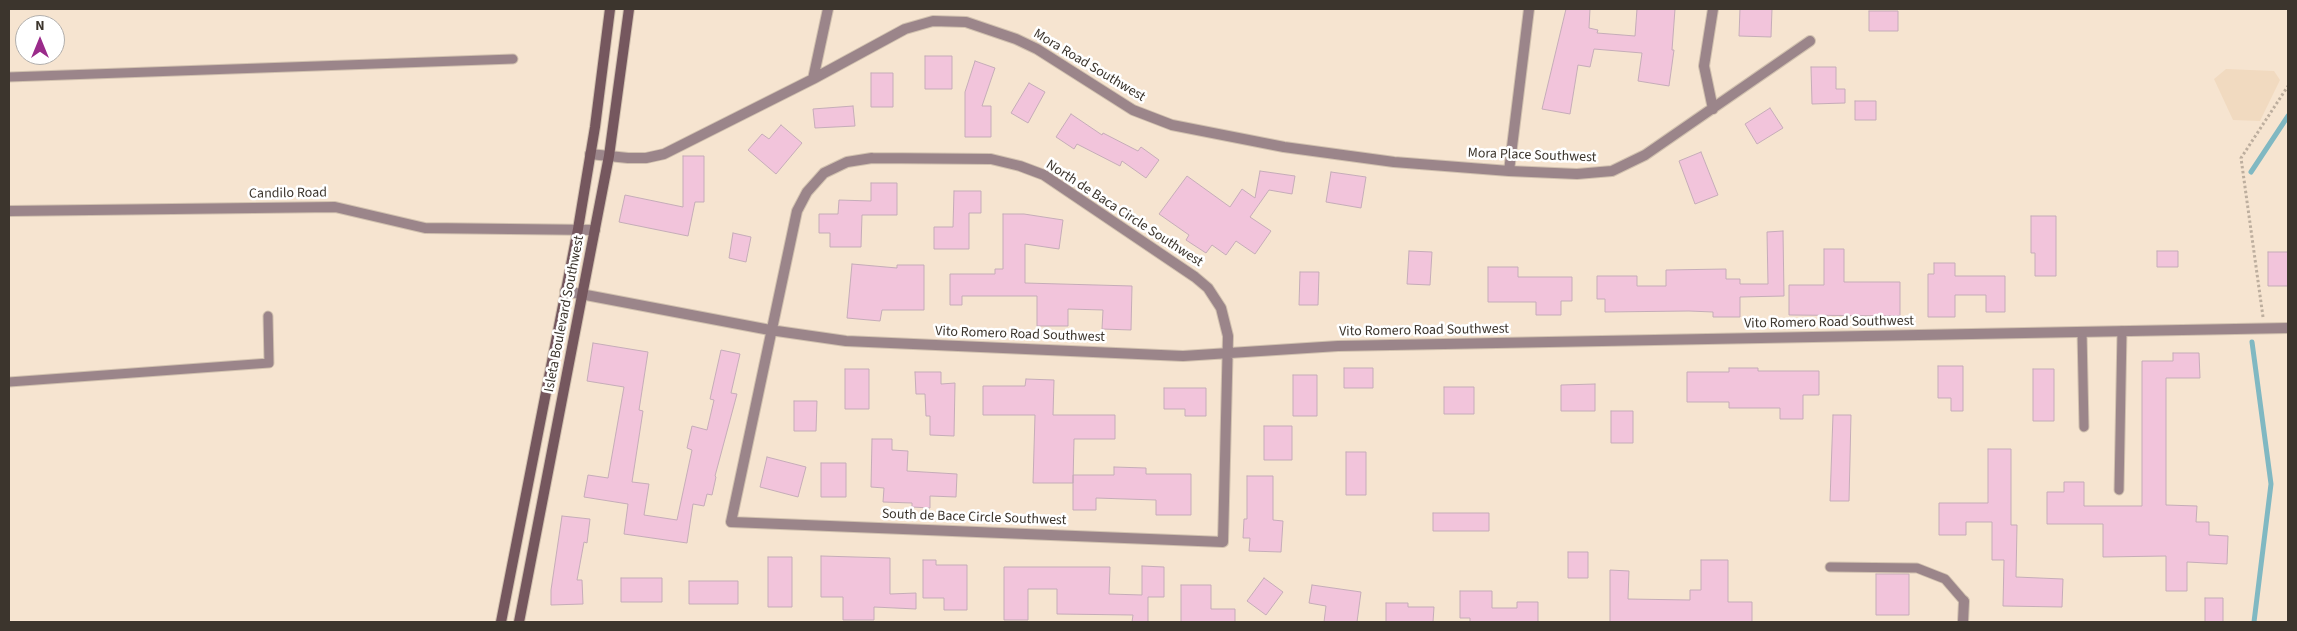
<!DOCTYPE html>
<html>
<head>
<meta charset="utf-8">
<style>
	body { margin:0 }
	#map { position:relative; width:2297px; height:631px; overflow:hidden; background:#f6e4d0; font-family:"Source Sans 3",sans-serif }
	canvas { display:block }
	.frame { position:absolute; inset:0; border:10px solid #3c352d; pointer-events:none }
	.north { position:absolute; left:15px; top:15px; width:50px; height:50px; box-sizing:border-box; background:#fff; border:1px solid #b1aeab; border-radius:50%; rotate:0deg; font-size:14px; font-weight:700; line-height:20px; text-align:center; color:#3c352d }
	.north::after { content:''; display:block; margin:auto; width:18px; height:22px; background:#9a2b8a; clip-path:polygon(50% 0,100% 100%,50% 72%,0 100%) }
</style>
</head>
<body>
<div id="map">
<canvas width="2297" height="631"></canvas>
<div class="frame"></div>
<div class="north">N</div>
</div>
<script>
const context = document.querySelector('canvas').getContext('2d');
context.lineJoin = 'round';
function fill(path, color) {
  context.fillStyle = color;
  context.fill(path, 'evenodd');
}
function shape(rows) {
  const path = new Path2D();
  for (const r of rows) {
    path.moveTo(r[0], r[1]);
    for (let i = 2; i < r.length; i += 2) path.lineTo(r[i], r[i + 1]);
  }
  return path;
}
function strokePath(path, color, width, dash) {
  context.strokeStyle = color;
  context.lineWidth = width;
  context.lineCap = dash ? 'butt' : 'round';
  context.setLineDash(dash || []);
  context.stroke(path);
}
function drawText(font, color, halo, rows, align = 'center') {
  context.font = font + ' "Source Sans 3",sans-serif';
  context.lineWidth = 5;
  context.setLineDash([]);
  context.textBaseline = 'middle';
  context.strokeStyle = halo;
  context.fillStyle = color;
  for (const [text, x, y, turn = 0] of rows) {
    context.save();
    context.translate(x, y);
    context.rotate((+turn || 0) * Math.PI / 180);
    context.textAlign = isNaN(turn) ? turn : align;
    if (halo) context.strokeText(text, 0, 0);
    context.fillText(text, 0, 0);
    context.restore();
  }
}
fill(shape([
	[2226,69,2274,71,2280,80,2260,121,2233,120,2214,79]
]), '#f1dac0');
strokePath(shape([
	[2251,172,2288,116],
	[2252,342,2271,484,2254,622]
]), '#80b8c2', 5);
const building = shape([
	[1566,9,1590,9,1589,28,1598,30,1597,33,1635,36,1637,9,1675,9,1672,50,1674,50,1669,86,1638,81,1642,53,1594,49,1590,67,1578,65,1570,114,1542,109,1566,9],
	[1740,9,1772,9,1771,37,1739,36,1740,9],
	[1869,11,1898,11,1898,31,1869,31,1869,11],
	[925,56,952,56,952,89,925,89,925,56],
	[975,61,995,68,982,106,991,106,991,137,965,137,965,92,975,61],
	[1811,67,1836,67,1836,89,1845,89,1845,103,1812,104,1811,67],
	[871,73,893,73,893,107,871,107,871,73],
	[1029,83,1045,92,1028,123,1011,113,1029,83],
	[1855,101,1876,101,1876,120,1855,120,1855,101],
	[853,106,855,126,815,128,813,109,853,106],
	[1770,108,1783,128,1757,144,1745,124,1770,108],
	[1071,114,1102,135,1103,133,1138,151,1141,147,1159,160,1146,178,1122,161,1120,166,1077,144,1074,149,1056,137,1071,114],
	[781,125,802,143,776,174,748,150,762,134,769,139,781,125],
	[1701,152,1718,195,1695,204,1679,161,1701,152],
	[683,156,704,156,704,202,695,202,688,236,619,222,625,195,683,207,683,156],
	[1260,171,1295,176,1292,194,1269,190,1250,217,1271,231,1255,254,1236,241,1226,255,1212,245,1206,253,1186,240,1189,235,1159,214,1187,176,1230,207,1242,189,1255,198,1260,171],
	[1331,172,1366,177,1361,208,1326,202,1331,172],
	[871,183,897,183,897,215,862,215,861,247,830,247,830,233,819,233,819,214,838,214,839,200,871,201,871,183],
	[954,191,981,191,981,213,969,213,969,249,934,249,934,227,953,227,954,191],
	[1003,214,1024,214,1063,220,1059,249,1025,244,1025,283,1132,286,1131,330,1102,329,1103,310,1068,309,1068,326,1037,326,1037,296,962,296,962,305,950,305,950,274,995,274,995,269,1003,269,1003,214],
	[2031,216,2056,216,2056,276,2035,276,2035,253,2031,253,2031,216],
	[1783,231,1784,296,1740,297,1740,317,1713,317,1713,312,1689,311,1605,312,1605,299,1597,299,1597,276,1637,276,1637,286,1666,286,1666,270,1726,269,1726,279,1740,279,1740,284,1768,284,1767,232,1783,231],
	[733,233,751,237,746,262,729,258,733,233],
	[1824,249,1844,249,1844,282,1900,282,1900,316,1789,315,1789,285,1824,285,1824,249],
	[1409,251,1432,252,1430,285,1407,284,1409,251],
	[2157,251,2178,251,2178,267,2157,267,2157,251],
	[2268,252,2288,252,2288,286,2268,286,2268,252],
	[1934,263,1955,263,1955,276,2005,276,2005,312,1986,312,1986,295,1955,295,1955,317,1928,317,1928,274,1934,274,1934,263],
	[852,264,897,268,897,265,924,265,924,310,882,310,880,321,847,318,852,264],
	[1488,267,1518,267,1518,277,1572,277,1572,301,1561,301,1561,315,1536,315,1536,302,1488,302,1488,267],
	[1300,272,1319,272,1318,305,1299,305,1300,272],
	[593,343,648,352,639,410,643,411,632,482,649,484,644,515,677,520,692,450,687,448,692,426,707,430,714,400,710,399,721,350,740,354,731,393,737,394,715,476,716,477,712,495,707,494,704,506,693,504,687,543,624,534,628,504,584,497,588,475,608,478,624,387,587,381,593,343],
	[2173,353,2199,353,2200,378,2166,378,2166,505,2197,506,2196,522,2209,522,2209,535,2228,536,2227,564,2187,562,2187,591,2166,591,2166,556,2103,557,2103,524,2047,524,2047,492,2064,492,2064,482,2084,482,2084,506,2142,506,2142,361,2173,361,2173,353],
	[1938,366,1963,366,1963,411,1951,411,1951,398,1938,398,1938,366],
	[1344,368,1373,368,1373,388,1344,388,1344,368],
	[1729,368,1758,368,1758,371,1819,371,1819,395,1803,395,1803,419,1780,419,1780,408,1729,408,1729,402,1687,402,1687,372,1729,372,1729,368],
	[845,369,869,369,869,409,845,409,845,369],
	[2033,369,2054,369,2054,421,2033,421,2033,369],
	[915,372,941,372,941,384,955,383,954,436,930,435,930,416,926,416,925,394,916,394,915,372],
	[1293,375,1317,375,1317,416,1293,416,1293,375],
	[1026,379,1054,380,1053,415,1115,415,1115,439,1074,439,1073,483,1033,483,1035,415,983,415,983,386,1025,386,1026,379],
	[1595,384,1595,411,1561,411,1561,385,1595,384],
	[1444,387,1474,387,1474,414,1444,414,1444,387],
	[1164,388,1206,388,1206,416,1185,416,1185,409,1164,409,1164,388],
	[794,401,817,401,816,431,794,431,794,401],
	[1611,411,1633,411,1633,443,1611,443,1611,411],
	[1833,415,1851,415,1849,501,1830,501,1833,415],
	[1264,426,1292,426,1292,460,1264,460,1264,426],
	[872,439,892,439,892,450,908,451,907,471,957,474,956,497,930,496,930,508,912,507,912,503,883,502,884,488,871,487,872,439],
	[1988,449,2011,449,2011,525,2017,525,2016,577,2063,579,2062,607,2003,606,2004,560,1992,560,1992,522,1966,522,1966,535,1939,535,1939,503,1988,503,1988,449],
	[1346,452,1366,452,1366,495,1346,495,1346,452],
	[767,457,806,467,798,497,760,487,767,457],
	[821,463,846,463,846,497,821,497,821,463],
	[1114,467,1146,468,1146,474,1191,474,1191,515,1156,515,1156,500,1096,498,1096,510,1073,510,1073,475,1114,475,1114,467],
	[1247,476,1273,476,1273,520,1283,521,1281,552,1249,551,1250,538,1243,538,1244,519,1247,519,1247,476],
	[1433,513,1489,513,1489,531,1433,531,1433,513],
	[562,516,590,519,587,543,584,542,577,580,582,580,583,604,551,605,551,590,562,516],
	[1568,552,1588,552,1588,578,1568,578,1568,552],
	[821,556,890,558,890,594,916,593,916,609,874,607,874,620,843,620,843,597,821,597,821,556],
	[768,557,792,557,792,607,768,607,768,557],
	[923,560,936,560,936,565,967,565,967,610,944,610,944,598,923,598,923,560],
	[1701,560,1728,560,1728,602,1752,602,1752,622,1610,622,1610,570,1629,571,1628,599,1690,600,1690,590,1701,590,1701,560],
	[1142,566,1164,567,1164,597,1148,597,1148,622,1132,622,1133,615,1057,614,1057,589,1028,589,1028,620,1004,620,1004,567,1110,567,1109,594,1142,595,1142,566],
	[1876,574,1909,574,1909,615,1876,615,1876,574],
	[621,578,662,578,662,602,621,602,621,578],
	[1264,578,1283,592,1266,615,1247,601,1264,578],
	[689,581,738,581,738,604,689,604,689,581],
	[1181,585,1211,585,1211,609,1235,609,1235,622,1181,622,1181,585],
	[1312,585,1361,592,1357,622,1324,622,1326,606,1309,603,1312,585],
	[1460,591,1492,591,1492,608,1517,608,1517,602,1538,602,1538,622,1470,622,1470,618,1460,618,1460,591],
	[2205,598,2223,598,2223,622,2205,622,2205,598],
	[1386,603,1408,603,1408,607,1434,607,1433,622,1386,622,1386,603]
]);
fill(building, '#f2c4db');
strokePath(building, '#c5acb8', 1);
const lane = shape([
	[9,77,513,59],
	[2082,332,2084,427],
	[9,382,269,363,268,316],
	[2119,490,2122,331],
	[1830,567,1917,568,1945,579,1964,601]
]);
const street = shape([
	[1713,9,1704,66,1713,109],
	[813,79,828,9],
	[590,154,628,158,646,158,664,154,813,79,905,29,933,21,966,22,1016,39,1037,49,1133,110,1172,125,1284,147,1394,162,1509,171,1577,174,1612,171,1645,155,1810,41],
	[872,158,991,159,1020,166,1044,175,1195,277,1208,288,1221,308,1228,336,1223,542,731,522,797,211,807,192,824,173,847,162,872,158],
	[1509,171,1529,9],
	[9,211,335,207,425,228,595,230],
	[565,291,770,330,846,341,1183,356,1338,346,2288,328],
	[1963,622,1964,601]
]);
const secondary = shape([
	[501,622,578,229,595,127,610,9],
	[519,622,609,156,629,9]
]);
strokePath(lane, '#d1c1af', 11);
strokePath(street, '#d1c1af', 12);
strokePath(secondary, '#d1c1af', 12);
strokePath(shape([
	[2263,317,2241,158,2288,86]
]), '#bdae9e', 3, [2.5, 2.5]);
strokePath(lane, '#9b858a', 9);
strokePath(street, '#9b858a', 10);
strokePath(secondary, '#75575e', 10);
drawText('14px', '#3c352d', '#fff', [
	["Mora Road Southwest",1089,66,31],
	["Mora Place Southwest",1532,156,2],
	["Candilo Road",288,194,-1],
	["North de Baca Circle Southwest",1124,214,33],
	["Isleta Boulevard Southwest",565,314,-79],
	["Vito Romero Road Southwest",1829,323,-1],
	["Vito Romero Road Southwest",1424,331,-1],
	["Vito Romero Road Southwest",1020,335,2],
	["South de Bace Circle Southwest",974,518,2]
]);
</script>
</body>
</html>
